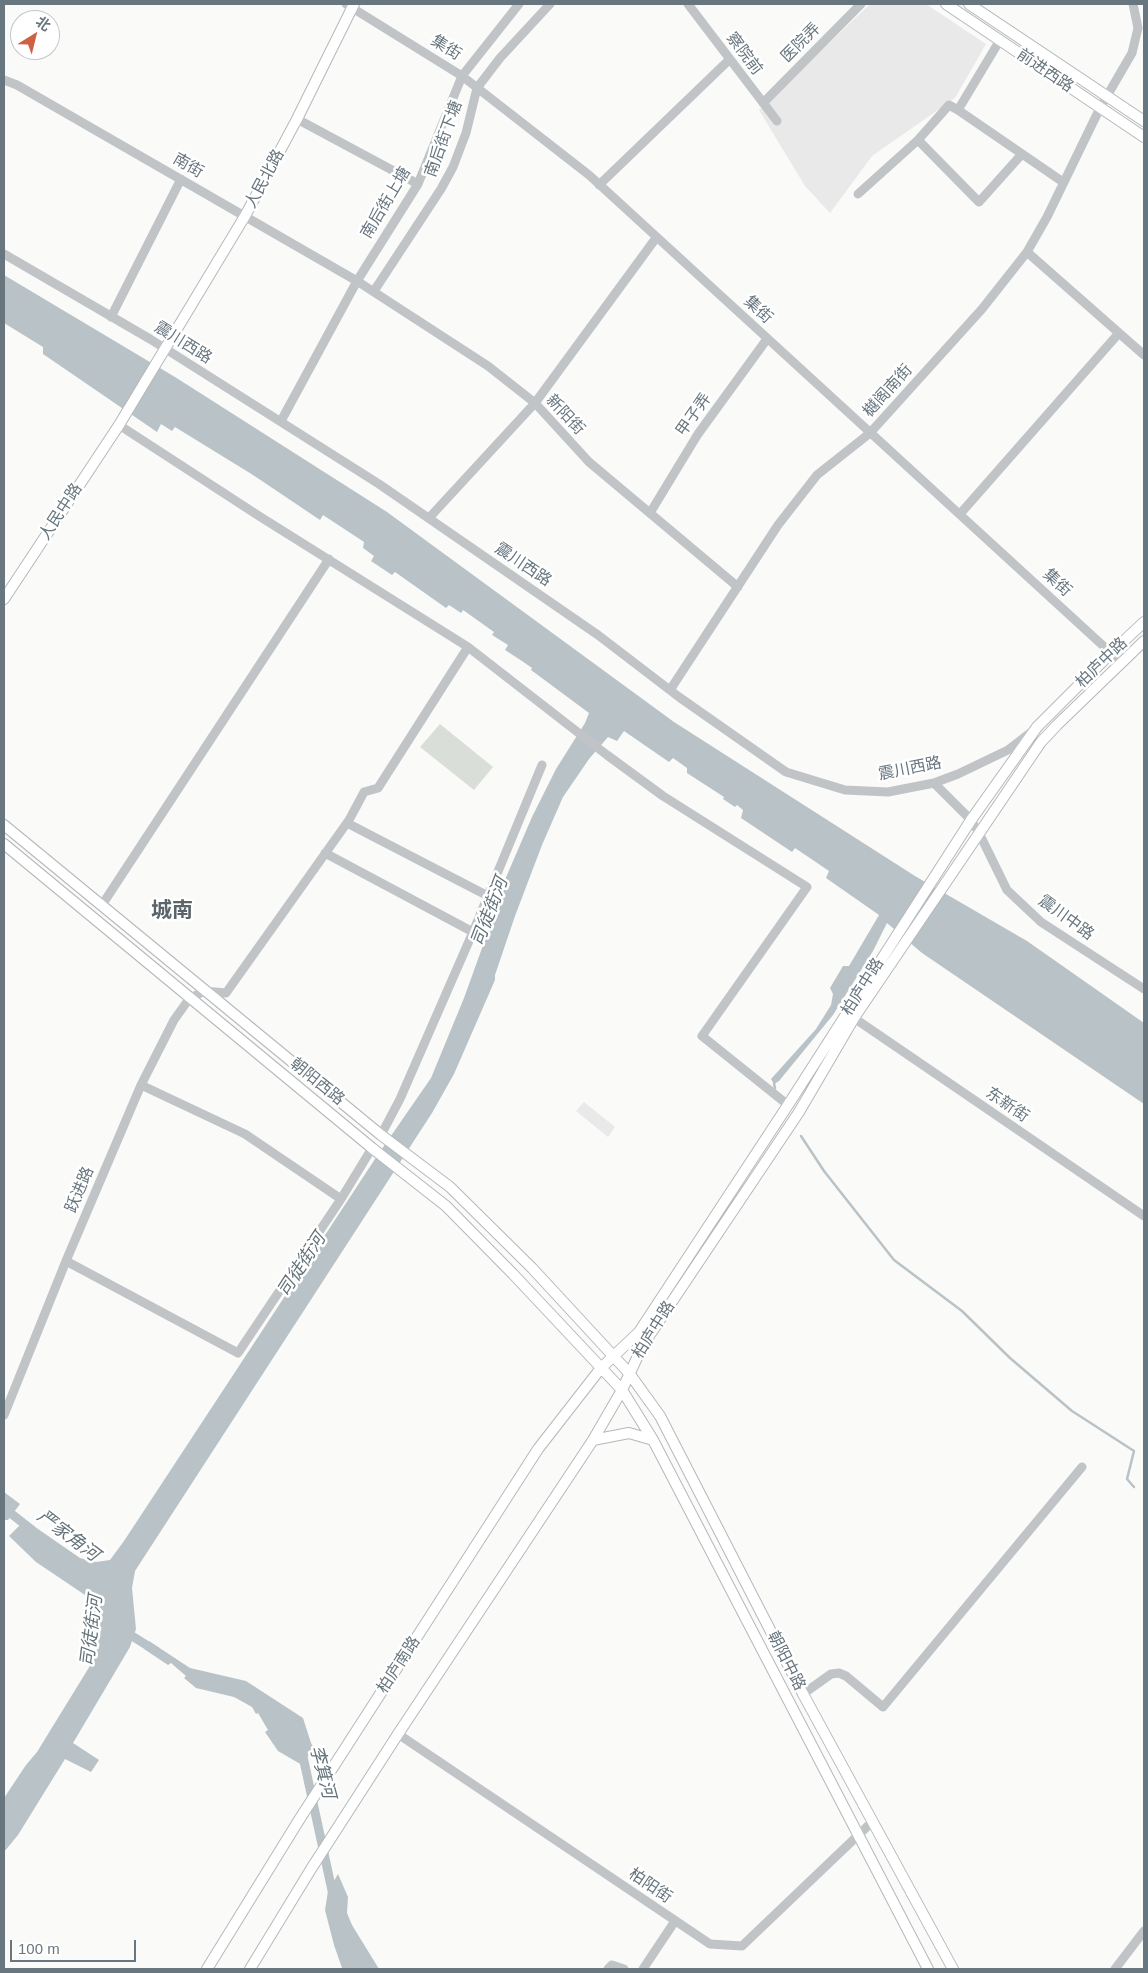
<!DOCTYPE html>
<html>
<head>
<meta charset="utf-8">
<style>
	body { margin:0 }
	#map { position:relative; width:1148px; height:1973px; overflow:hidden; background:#fafaf8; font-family:Arial,"Noto Sans SC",sans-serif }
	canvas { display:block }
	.frame { position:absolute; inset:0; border:5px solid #68767f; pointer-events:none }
	.north { position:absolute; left:10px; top:10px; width:50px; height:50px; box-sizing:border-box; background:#fff; border:1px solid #c3c8cc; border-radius:50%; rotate:36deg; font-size:14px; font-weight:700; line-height:20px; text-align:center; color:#68767f }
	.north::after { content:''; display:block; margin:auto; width:18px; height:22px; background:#cf6043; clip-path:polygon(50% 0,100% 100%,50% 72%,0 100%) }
	.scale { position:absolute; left:10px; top:1940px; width:126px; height:22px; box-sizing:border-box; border:2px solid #68767f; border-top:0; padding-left:6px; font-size:15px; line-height:18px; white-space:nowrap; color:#68767f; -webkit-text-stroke:4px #fff; paint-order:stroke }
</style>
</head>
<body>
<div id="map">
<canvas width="1148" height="1973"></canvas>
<div class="frame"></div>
<div class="north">北</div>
<div class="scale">100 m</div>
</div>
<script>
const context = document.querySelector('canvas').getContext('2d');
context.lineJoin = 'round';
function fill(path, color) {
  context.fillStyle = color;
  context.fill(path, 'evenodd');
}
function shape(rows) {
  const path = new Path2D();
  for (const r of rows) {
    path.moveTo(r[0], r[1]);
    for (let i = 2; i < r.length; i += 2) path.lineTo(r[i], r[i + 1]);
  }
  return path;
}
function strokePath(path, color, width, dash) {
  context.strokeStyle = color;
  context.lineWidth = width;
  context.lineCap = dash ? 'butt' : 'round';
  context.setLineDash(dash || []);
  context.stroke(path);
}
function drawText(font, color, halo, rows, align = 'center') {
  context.font = font + ' Arial,"Noto Sans SC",sans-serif';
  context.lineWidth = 5;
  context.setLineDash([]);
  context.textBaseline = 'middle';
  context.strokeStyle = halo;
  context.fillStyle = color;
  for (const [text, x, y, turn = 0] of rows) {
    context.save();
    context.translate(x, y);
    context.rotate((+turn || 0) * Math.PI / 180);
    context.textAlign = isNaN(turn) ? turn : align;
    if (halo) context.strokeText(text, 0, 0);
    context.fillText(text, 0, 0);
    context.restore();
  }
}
fill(shape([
	[870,4,926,4,986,44,955,98,872,156,830,213,805,186,759,110],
	[584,1102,615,1127,608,1137,576,1111]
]), '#e8e9e8');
fill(shape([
	[440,724,493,767,474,790,420,747]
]), '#daded8');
fill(shape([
	[4,275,175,377,387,512,674,722,915,876,1027,941,1144,1023,1144,1104,922,953,887,923,873,951,833,1015,779,1081,774,1084,771,1079,816,1029,831,1005,833,994,830,988,843,966,849,966,879,915,826,878,829,871,795,848,792,852,741,818,743,810,737,805,735,807,723,799,724,797,687,773,687,768,673,758,669,762,624,731,617,741,608,737,589,759,563,797,542,845,515,916,495,975,495,980,454,1074,432,1113,135,1571,132,1588,136,1629,130,1647,73,1743,99,1760,91,1772,65,1759,18,1835,4,1852,4,1798,26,1765,37,1752,96,1656,98,1637,91,1611,85,1595,36,1562,9,1536,25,1520,80,1558,96,1562,110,1560,124,1541,375,1159,431,1078,464,998,486,937,498,896,532,817,556,769,585,723,589,713,531,670,532,668,522,661,505,650,508,645,492,635,494,632,463,610,461,613,449,605,446,608,395,572,392,575,371,561,374,556,363,548,364,542,323,515,320,520,253,475,175,427,172,431,161,424,157,432,43,354,43,347,4,323],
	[4,1492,20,1504,8,1520,4,1520],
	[149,1641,190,1668,246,1681,303,1718,311,1743,314,1748,302,1765,278,1751,265,1732,268,1730,258,1713,256,1714,252,1707,234,1697,196,1688,184,1678,186,1676,171,1663,168,1665,144,1649],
	[338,1874,348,1897,347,1913,352,1925,379,1969,342,1968,334,1945,325,1910,328,1891]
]), '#b9c3c7');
strokePath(shape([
	[775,1081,774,1084,775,1088],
	[801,1136,824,1171,894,1260,962,1311,1010,1358,1072,1411,1134,1451,1127,1479,1134,1487]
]), '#b9c3c7', 2.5);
strokePath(shape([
	[4,1508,32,1530],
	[124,1631,156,1651],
	[302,1752,333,1895]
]), '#b9c3c7', 9);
const major = shape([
	[946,4,1144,137],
	[969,4,1144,121],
	[4,599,119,425,245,216,297,119,354,4],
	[4,825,381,1135,450,1187,532,1268,629,1373,660,1416,803,1694,953,1969],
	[4,844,372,1148,446,1206,513,1274,622,1390,653,1440,928,1969],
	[593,1440,629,1433,653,1440],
	[207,1969,299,1820,538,1449,601,1368,639,1332,788,1105,971,820,1037,727,1111,653,1144,622],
	[250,1969,311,1869,398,1734,593,1440,622,1390,643,1345,799,1112,854,1018,1041,742,1057,725,1144,641]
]);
strokePath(major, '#b4b8bb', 12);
strokePath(shape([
	[346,4,462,76,589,175,1111,653,1120,664],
	[688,4,777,121],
	[1000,40,958,110,1063,182],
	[4,80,17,85,357,281,488,366,535,403,589,462,738,587],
	[763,103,861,4],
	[958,110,949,105,918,140,979,202,1022,154],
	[297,119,418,184],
	[599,185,730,59],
	[858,194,918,140],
	[1027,252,1144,355],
	[4,254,150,339,379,484,598,635,679,697,786,772,845,790,888,792,934,783,958,774,1008,750,1030,733],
	[374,291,441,189,453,167,466,133,477,88,500,58,550,4],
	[111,317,181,179],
	[281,421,357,281,418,184,462,76,519,4],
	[119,425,259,516,468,647,607,755,663,796,807,887,702,1036,788,1105],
	[650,513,698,434,767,339],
	[960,514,1119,333],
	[429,518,535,403,656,238],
	[670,690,778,525,817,475,870,433,982,309,1027,252,1047,217,1100,108,1132,53,1138,28,1133,4],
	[934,783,971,820,979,833,1007,890,1041,922,1144,989],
	[347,823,488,896],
	[325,853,473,932,400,1099,381,1135],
	[102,905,329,559],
	[473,932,542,765],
	[854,1018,1144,1216],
	[141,1085,245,1134,341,1199],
	[66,1261,238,1353,341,1199,372,1148],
	[4,1415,66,1261,141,1085,174,1020,189,999,204,991,226,993,349,820,364,792,378,788,468,647],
	[803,1694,831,1674,839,1673,846,1676,883,1707,1082,1467],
	[398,1734,710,1944,742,1946,872,1822],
	[608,1969,612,1965,624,1969],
	[643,1969,675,1921],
	[1115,1969,1144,1931]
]), '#c0c4c7', 9);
strokePath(major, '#fff', 10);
drawText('16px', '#68767f', '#fff', [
	["医院弄",801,43,-45],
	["集街",446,48,32],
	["察院前",744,54,53],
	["前进西路",1045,71,34],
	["南后街下塘",444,139,-70],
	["南街",188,166,30],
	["人民北路",265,179,-62],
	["南后街上塘",386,203,-59],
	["集街",758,310,42],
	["震川西路",183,343,32],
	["樾阁南街",888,391,-48],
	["新阳街",565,415,47],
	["甲子弄",694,415,-55],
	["人民中路",61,512,-57],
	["震川西路",523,565,34],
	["集街",1057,583,42],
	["柏庐中路",1102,663,-44],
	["震川西路",910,769,-11],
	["震川中路",1066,918,36],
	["柏庐中路",863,987,-58],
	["朝阳西路",317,1082,39],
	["东新街",1007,1105,34],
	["跃进路",80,1190,-67],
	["柏庐中路",654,1330,-58],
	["朝阳中路",786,1661,63],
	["柏庐南路",399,1665,-57],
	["柏阳街",650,1886,34]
]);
drawText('italic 18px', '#637379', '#fff', [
	["司徒街河",490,912,-69],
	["司徒街河",302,1265,-57],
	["严家角河",68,1536,37],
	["司徒街河",92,1631,-83],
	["李箕河",322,1772,75]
]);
drawText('bold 21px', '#5a646b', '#fff', [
	["城南",172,911]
]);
</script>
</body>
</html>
